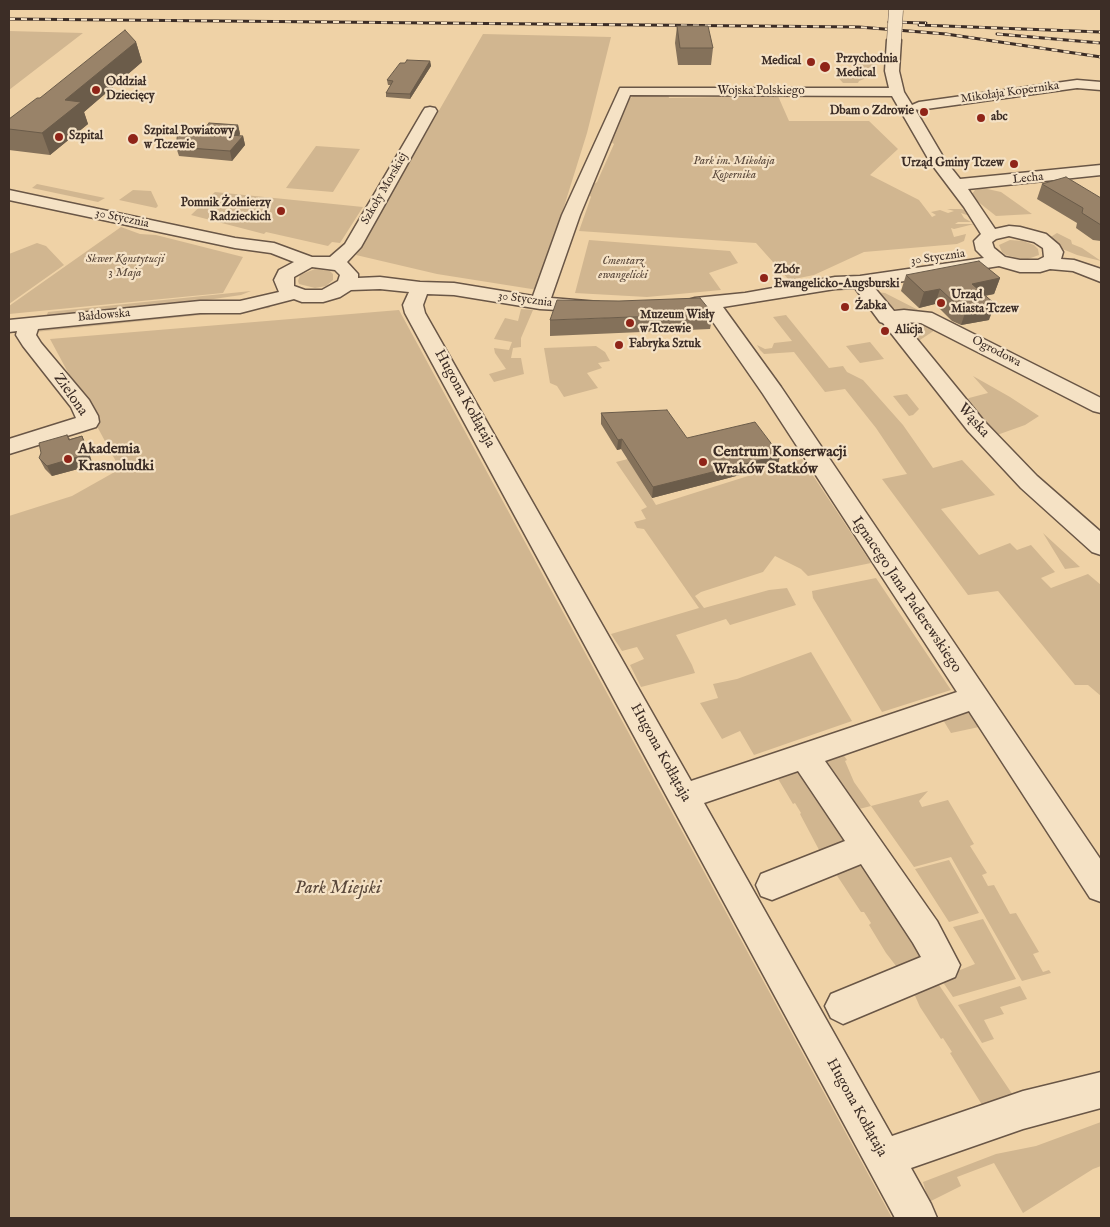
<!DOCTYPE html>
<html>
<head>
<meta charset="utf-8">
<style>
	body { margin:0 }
	#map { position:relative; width:1110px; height:1227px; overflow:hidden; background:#efd2a6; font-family:"IM FELL English",serif }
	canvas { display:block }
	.frame { position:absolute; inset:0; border:10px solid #3c2d26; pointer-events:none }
</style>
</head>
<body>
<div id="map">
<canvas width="1110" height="1227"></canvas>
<div class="frame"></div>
</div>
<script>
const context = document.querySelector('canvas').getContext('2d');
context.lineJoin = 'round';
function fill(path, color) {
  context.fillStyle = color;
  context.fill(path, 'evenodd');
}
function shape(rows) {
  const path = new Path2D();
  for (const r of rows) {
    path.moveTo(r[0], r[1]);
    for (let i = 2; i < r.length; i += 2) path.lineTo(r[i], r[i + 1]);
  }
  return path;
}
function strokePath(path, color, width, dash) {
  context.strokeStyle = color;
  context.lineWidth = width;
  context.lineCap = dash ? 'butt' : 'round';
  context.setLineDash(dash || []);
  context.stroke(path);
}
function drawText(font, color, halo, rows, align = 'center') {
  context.font = font + ' "IM FELL English",serif';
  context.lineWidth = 4.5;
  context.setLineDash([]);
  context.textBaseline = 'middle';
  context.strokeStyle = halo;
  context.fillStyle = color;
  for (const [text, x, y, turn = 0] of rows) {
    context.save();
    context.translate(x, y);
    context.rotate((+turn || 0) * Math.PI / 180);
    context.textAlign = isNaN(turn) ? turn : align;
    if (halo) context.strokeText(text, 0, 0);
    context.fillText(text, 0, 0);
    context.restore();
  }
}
fill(shape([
	[9,31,83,33,9,90],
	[483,34,611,37,587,133,538,290,437,274,356,255],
	[854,59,875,59,876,74,859,81,858,83,843,83,836,75,855,76,851,64,854,64,852,60],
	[668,93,669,98,778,96,789,121,869,121,898,149,870,175,919,200,932,217,936,215,931,212,940,210,948,213,954,211,947,209,961,209,967,210,975,218,961,213,964,218,971,222,958,222,955,224,974,224,954,229,951,228,954,237,966,234,964,241,957,244,864,252,814,275,789,280,756,243,579,231,591,197,586,189,597,182,614,144,610,141,625,101,634,96,646,94],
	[316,146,360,149,333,192,286,188],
	[37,184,105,198,98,202,32,188],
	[983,188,1001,192,1032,214,996,216,972,197,972,194,975,190],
	[133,190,151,191,158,206,156,208,119,200],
	[215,192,363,207,340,243,332,242,328,246,266,232,264,234,191,215],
	[121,227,140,234,156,235,243,257,223,293,9,314,9,306],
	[1057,233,1071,240,1072,244,1082,248,1101,261,1077,255,1060,248,1049,238],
	[589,240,730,251,738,263,709,273,721,290,647,297,575,293],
	[1010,240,1023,241,1034,245,1038,249,1039,255,1025,260,1006,255,1002,252,999,245],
	[37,243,46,246,64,265,9,304,9,254],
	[315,269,330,271,333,274,333,280,326,286,315,288,299,284,298,281,300,275],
	[251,291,241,295,207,300,46,317,48,312],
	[876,292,885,293,928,315,895,309,889,306],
	[268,304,270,308,35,332,37,328,245,309],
	[521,309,533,310,521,338,521,347,513,348,511,358,521,358,524,374,494,382,489,374,506,369,495,353,494,348,509,350,512,342,494,339,496,335,505,318,518,321],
	[399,310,892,1218,9,1218,9,516,72,496,120,469,50,339],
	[786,315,829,368,843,366,847,372,863,380,903,425,933,468,962,460,995,495,941,509,979,555,1010,543,1017,550,1031,545,1055,572,1041,578,1051,588,1088,574,1101,585,1101,632,1100,633,1101,635,1101,696,1088,685,1075,685,998,591,968,595,882,479,907,474,876,428,845,389,825,392,794,352,764,354,760,350,757,345,765,349,772,348,774,343,792,341,773,317],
	[916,320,935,330,917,342,905,326,905,323,908,321],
	[870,342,884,359,860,363,846,346],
	[596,346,605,352,610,361,598,363,602,368,587,373,598,388,564,397,557,386,550,383,544,348],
	[973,376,1010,397,1039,416,1025,425,997,435,966,401,969,398,988,393],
	[907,394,919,409,913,415,909,416,893,396],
	[628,459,656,505,802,459,871,563,808,576,801,569,775,556,763,572,701,592,695,596,704,608,769,590,787,588,796,605,730,625,726,619,676,635,692,665,695,673,641,687,630,665,644,659,637,647,622,651,611,634,699,608,644,529,637,528,634,522,646,519,641,510,647,507,616,462],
	[1043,533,1080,567,1065,569],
	[876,578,951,690,882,712,813,598,812,591],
	[811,652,852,721,754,755,740,731,722,739,700,703,718,698,713,684,737,679],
	[962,702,979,727,951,733,937,710],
	[840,750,847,760,845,761,854,782,871,806,928,791,919,801,922,807,948,800,974,844,970,846,987,873,982,875,988,886,994,885,1010,914,1016,913,1039,952,1033,954,1043,972,1049,970,1051,973,1022,981,951,857,914,867,871,806,851,811,822,755],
	[792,759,854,852,826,863,800,814,801,813,795,803,793,804,771,767],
	[949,860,979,913,949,922,915,869],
	[860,863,930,970,907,980,886,953,869,925,871,923,864,912,861,912,834,871],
	[983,919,1016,979,953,997,940,978,975,964,953,927],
	[935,979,1023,1110,992,1121,950,1053,952,1052,943,1038,941,1039,920,1007,912,989],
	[1020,986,1027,999,1000,1007,1004,1014,984,1020,994,1039,982,1043,958,1005],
	[1101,1122,1101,1166,1093,1169,1023,1213,994,1163,957,1177,961,1186,929,1202,923,1182,996,1154,1036,1146]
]), '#d1b690');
const minor = shape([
	[894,36,901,40,899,71,904,92,912,105,919,102,1077,80,1101,82,1101,90,1077,88,919,110,915,109,945,160,960,179,1101,165,1101,175,968,189,995,229,1009,226,1020,227,1046,234,1059,245,1063,252,1061,259,1074,260,1101,269,1101,282,1073,271,1050,269,1040,272,1020,272,999,266,873,286,894,311,904,310,932,313,1101,398,1101,413,1093,411,921,323,903,322,984,421,1037,476,1101,532,1101,555,1092,552,1021,488,968,431,883,323,880,322,855,288,835,289,723,307,781,387,1101,860,1101,902,1090,898,969,711,825,761,937,921,960,965,955,977,843,1024,831,1018,825,1006,831,994,921,957,913,943,861,864,772,900,761,896,756,885,761,874,845,841,798,771,704,803,892,1136,1023,1091,1101,1072,1101,1108,1023,1129,911,1168,931,1204,937,1218,895,1218,405,313,403,305,409,292,380,289,351,290,340,297,323,302,302,302,294,299,240,313,200,313,38,329,36,335,41,343,89,400,98,416,99,422,96,427,9,454,9,439,76,418,71,407,23,346,16,335,17,331,9,332,9,320,200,301,240,301,279,292,274,280,279,270,294,262,271,253,235,248,9,200,9,190,235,238,274,243,312,257,330,257,345,244,423,111,425,108,430,107,435,108,437,111,361,247,347,262,358,274,358,278,380,277,420,282,454,283,533,296,562,215,620,88,889,88,885,71,887,40,894,36],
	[630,95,892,96,930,162,964,207,981,234,974,241,976,250,984,258,860,276,835,277,745,293,695,298,688,300,685,304,688,308,704,309,763,394,957,692,691,781,425,313,423,305,427,294,454,295,540,309,592,312,599,310,602,306,599,302,551,298,580,215,630,95],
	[1009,236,1034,242,1043,248,1044,257,1038,260,1020,260,1005,257,994,248,992,242,996,239,1009,236],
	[312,267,335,270,340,275,338,281,322,290,305,290,294,286,294,277,312,267]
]);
strokePath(minor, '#695646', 3);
fill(minor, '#f5e2c5');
const rail = shape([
	[9,19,859,27,946,34,1101,57],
	[889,22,926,23],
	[919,25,1101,32],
	[997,34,1101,43]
]);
strokePath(rail, '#3c2d26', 3);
strokePath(rail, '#f5e2c5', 2, [6]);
const minorBridge = shape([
	[894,40,896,10]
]);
strokePath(minorBridge, '#695646', 15, []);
strokePath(minorBridge, '#f5e2c5', 14);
fill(shape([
	[677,26,713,48,711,65,678,65,675,43],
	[136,42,142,62,84,112,88,124,50,155,9,150,9,119,40,98],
	[430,61,431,66,410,99,386,97,386,93,391,85,388,85,387,80,405,63],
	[238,125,240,134,239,136,243,136,245,145,232,161,179,156,176,147,201,133],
	[1042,184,1101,198,1101,241,1093,240,1076,228,1077,223,1037,199],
	[906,275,1000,278,994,294,985,296,989,320,961,325,952,321,935,304,919,308,901,291],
	[713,314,710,329,550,336,550,320],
	[601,413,687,438,780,455,778,465,652,498,621,449,617,450,601,424],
	[67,435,70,439,82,436,87,447,93,465,52,476,45,469,39,458]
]), '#84715a');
fill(shape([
	[136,42,142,62,84,112,88,124,50,155,42,133,65,100],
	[430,61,431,66,410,99,410,94],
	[238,125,240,134,232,144,230,135],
	[243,136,245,145,232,161,230,151],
	[1000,278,994,294,966,299,972,284],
	[940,289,935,304,919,308,924,292],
	[995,304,989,320,961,325,966,310],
	[82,436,87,447,93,465,52,476,47,466],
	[622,439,621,449,617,450,618,440],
	[780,455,778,465,652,498,653,487]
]), '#6b5c4a');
const building = shape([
	[677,26,708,26,713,48,680,48,677,26],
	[125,30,136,42,65,100,81,102,42,133,9,129,9,119,37,98,40,98,125,30],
	[407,60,430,61,410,94,386,93,393,81,387,80,400,63,405,63,407,60],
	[209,123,238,125,230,135,243,136,230,151,176,147,178,131,201,133,209,123],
	[1066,177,1101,198,1101,225,1082,213,1083,208,1042,184,1066,177],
	[979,261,1000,278,972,284,995,304,966,310,957,305,940,289,924,292,906,275,979,261],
	[700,298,713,314,550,320,557,300,619,301,700,298],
	[667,410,687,438,755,422,780,455,653,487,622,439,618,440,601,413,667,410],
	[67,435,69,440,82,436,88,454,47,466,39,458,41,453,39,443,67,435]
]);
fill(building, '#998369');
strokePath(building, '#6b5c4a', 1);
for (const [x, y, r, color] of [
	[811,62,5,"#8f2418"],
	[825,67,6,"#8f2418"],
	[96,90,5,"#8f2418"],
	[924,112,5,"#8f2418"],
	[981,118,5,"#8f2418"],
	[59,137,5,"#8f2418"],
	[133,139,6,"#8f2418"],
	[1014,164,5,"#8f2418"],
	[281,211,5,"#8f2418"],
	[764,278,5,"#8f2418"],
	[941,303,5,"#8f2418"],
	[845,307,5,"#8f2418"],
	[630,323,5,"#8f2418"],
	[885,331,5,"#8f2418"],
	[619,345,5,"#8f2418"],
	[68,459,5,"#8f2418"],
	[703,462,5,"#8f2418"]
]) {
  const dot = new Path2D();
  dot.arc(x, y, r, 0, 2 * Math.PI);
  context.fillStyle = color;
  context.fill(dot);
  strokePath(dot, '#f5e2c5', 2);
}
drawText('bold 12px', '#3c2d26', '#f5e2c5', [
	["Przychodnia",836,60],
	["Medical",836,74],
	["Medical",801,62,"right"],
	["Oddział",106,83],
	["Dziecięcy",106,97],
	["Dbam o Zdrowie",914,112,"right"],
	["abc",991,118],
	["Szpital Powiatowy",144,132],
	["w Tczewie",144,146],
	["Szpital",69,137],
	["Urząd Gminy Tczew",1004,164,"right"],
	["Pomnik Żołnierzy",271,204,"right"],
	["Radzieckich",271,218,"right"],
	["Zbór",774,271],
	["Ewangelicko-Augsburski",774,285],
	["Urząd",951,296],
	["Miasta Tczew",951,310],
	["Żabka",855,307],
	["Muzeum Wisły",640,316],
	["w Tczewie",640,330],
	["Alicja",895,331],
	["Fabryka Sztuk",629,345]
], 'left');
drawText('12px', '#3c2d26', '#f5e2c5', [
	["Wojska Polskiego",761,92],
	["Mikołaja Kopernika",1010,93,-8],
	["Lecha",1028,179,-6],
	["Szkoły Morskiej",385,189,-60],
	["30 Stycznia",122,219,12],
	["30 Stycznia",938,258,-8],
	["30 Stycznia",525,300,8],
	["Bałdowska",104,316,-5],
	["Ogrodowa",996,352,27]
]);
drawText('italic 12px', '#5a483b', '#f5e2c5', [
	["Park im. Mikołaja",734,162],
	["Kopernika",734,176],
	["Skwer Konstytucji",125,260],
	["3 Maja",125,274],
	["Cmentarz",623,262],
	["ewangelicki",623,276]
]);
drawText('15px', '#3c2d26', '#f5e2c5', [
	["Zielona",70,395,55],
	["Hugona Kołłątaja",464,399,61],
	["Wąska",973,421,49],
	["Ignacego Jana Paderewskiego",906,595,56],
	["Hugona Kołłątaja",660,753,61],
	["Hugona Kołłątaja",856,1108,61]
]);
drawText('bold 15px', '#3c2d26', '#f5e2c5', [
	["Akademia",78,450],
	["Krasnoludki",78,467],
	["Centrum Konserwacji",713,453],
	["Wraków Statków",713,470]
], 'left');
drawText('italic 18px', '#5a483b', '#f5e2c5', [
	["Park Miejski",338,889]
]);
</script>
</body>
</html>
